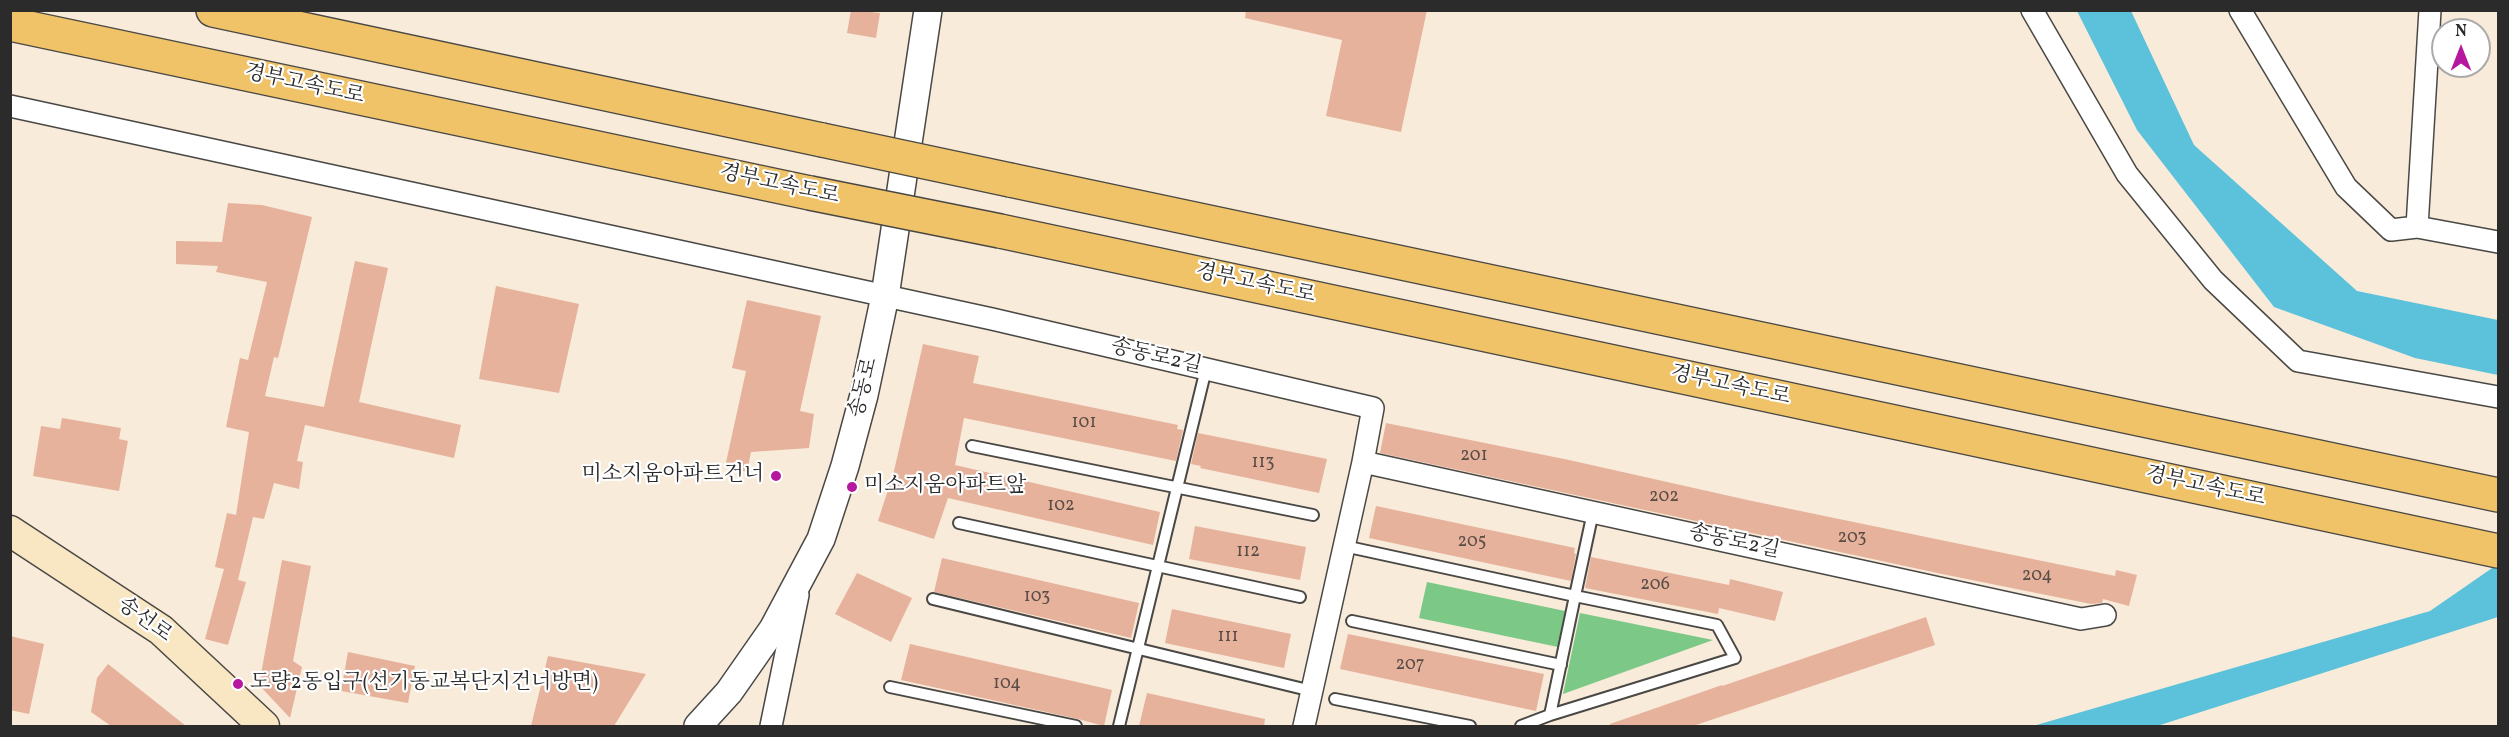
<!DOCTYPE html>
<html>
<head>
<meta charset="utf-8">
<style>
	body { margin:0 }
	#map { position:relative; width:2509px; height:737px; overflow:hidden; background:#f8ebd9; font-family:Vollkorn,serif }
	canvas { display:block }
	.frame { position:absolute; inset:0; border:12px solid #2b2b2b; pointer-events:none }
	.north { position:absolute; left:2431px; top:18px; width:60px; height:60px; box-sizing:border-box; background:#fff; border:2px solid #aaa; border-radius:50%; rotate:0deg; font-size:16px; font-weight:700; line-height:24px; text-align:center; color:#2b2b2b }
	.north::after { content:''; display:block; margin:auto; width:21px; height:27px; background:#b5179e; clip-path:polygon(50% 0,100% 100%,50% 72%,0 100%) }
</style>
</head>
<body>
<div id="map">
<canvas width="2509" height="737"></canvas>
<div class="frame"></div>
<div class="north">N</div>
</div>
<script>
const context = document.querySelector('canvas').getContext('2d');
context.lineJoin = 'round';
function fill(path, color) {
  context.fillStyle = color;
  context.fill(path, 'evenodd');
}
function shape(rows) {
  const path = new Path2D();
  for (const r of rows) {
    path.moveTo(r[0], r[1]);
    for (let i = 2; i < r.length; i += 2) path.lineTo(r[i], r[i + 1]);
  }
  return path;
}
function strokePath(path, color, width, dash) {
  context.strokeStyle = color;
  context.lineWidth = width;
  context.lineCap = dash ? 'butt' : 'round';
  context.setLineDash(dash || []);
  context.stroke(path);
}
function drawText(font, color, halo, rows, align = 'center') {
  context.font = font + ' Vollkorn,"Noto Serif KR",serif';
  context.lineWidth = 4.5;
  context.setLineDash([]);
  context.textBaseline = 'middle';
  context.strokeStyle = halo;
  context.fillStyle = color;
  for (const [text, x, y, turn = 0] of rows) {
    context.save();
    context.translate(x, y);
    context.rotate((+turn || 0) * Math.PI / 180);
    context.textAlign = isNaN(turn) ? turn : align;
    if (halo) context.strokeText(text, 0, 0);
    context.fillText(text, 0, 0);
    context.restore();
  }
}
fill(shape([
	[1427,582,1565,611,1558,647,1419,618],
	[1580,613,1713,640,1563,694]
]), '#7cc886');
fill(shape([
	[2077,11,2131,11,2194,145,2357,291,2498,320,2498,375,2415,358,2274,307,2137,130],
	[2498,564,2498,617,2157,726,2033,726,2430,611]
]), '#5cc1da');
fill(shape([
	[851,10,880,13,876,38,847,33],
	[1246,10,1427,10,1401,132,1326,116,1342,40,1245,18],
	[228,203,262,205,312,217,278,358,274,357,265,396,324,407,355,261,388,268,359,402,461,425,454,458,305,425,297,461,303,462,299,489,274,483,264,519,253,517,238,580,246,582,228,645,205,639,224,569,215,567,227,513,236,515,249,432,226,427,240,358,248,360,267,282,216,272,218,266,176,264,176,241,222,242],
	[496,286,579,304,559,393,479,379],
	[747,300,821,316,800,411,814,414,809,448,751,452,747,472,725,467,746,371,732,368],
	[923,344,979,356,973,383,1178,425,1177,429,1183,430,1176,461,964,418,955,465,1160,512,1153,545,948,498,934,539,878,521,894,471],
	[62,418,121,428,119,439,128,441,119,491,33,476,41,426,60,429],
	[1386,423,1569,460,1752,501,2115,576,2116,570,2137,575,2129,606,2103,599,2102,603,2091,604,1942,574,1380,453],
	[1198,433,1327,459,1319,493,1200,468,1201,466,1191,464],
	[1376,506,1575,548,1574,553,1576,554,1571,581,1369,538],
	[1195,526,1306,547,1300,580,1189,559],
	[1591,557,1729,585,1730,579,1783,592,1775,621,1719,608,1718,614,1585,588],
	[942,558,1139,603,1131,638,934,592],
	[282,560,311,566,293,661,302,667,290,718,259,685],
	[857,573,912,598,891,642,835,614],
	[1172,609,1291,634,1284,668,1165,643],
	[1926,617,1935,645,1693,726,1610,726,1610,724,1722,685,1722,686],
	[1348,634,1544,674,1536,711,1340,669],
	[10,636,44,644,29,714,10,710],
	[910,644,1112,690,1104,726,1078,719,901,680],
	[348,652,415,666,408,703,341,691],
	[548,656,646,674,614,726,531,726],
	[108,664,186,726,111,726,91,712,97,678],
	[1147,693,1265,719,1264,726,1139,726]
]), '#e6b29c');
const service = shape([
	[972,446,1313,515],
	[959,523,1300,597],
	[1344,546,1575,596,1717,625,1735,658,1550,715,1575,596,1593,512],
	[933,599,1312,691],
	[1352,621,1561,665],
	[890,687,1076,726],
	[1335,699,1470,726],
	[1119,726,1206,369],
	[1521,726,1550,715]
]);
const minor = shape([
	[2032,10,2127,174,2213,280,2298,361,2498,397],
	[2240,10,2346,187,2391,230,2417,227,2498,242],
	[10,106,992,319,1373,408,1363,462],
	[2417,227,2430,10],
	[771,726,798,595],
	[1304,726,1363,462,2081,619,2105,615]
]);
const tertiary = shape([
	[698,726,729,692,773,629,821,539,845,466,864,395,885,296,928,10]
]);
const secondary = shape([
	[10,531,161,630,264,726]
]);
const motorway = shape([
	[213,10,822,140],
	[10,24,810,193],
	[1010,180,2498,495],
	[1000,231,2498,551]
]);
strokePath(service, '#4a4845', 14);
strokePath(minor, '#4a4845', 24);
strokePath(tertiary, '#4a4845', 30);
strokePath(secondary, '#4a4845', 33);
strokePath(motorway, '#4a4845', 36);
strokePath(service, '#fff', 10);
strokePath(minor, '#fff', 21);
strokePath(tertiary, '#fff', 27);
strokePath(secondary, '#f9e7c3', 30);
strokePath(motorway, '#f0c369', 33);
const motorwayBridge = shape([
	[822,140,1010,180],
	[810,193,1000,231]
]);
strokePath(motorwayBridge, '#4a4845', 36, []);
strokePath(motorwayBridge, '#f0c369', 33);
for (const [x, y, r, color] of [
	[776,476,6,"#b5179e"],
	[852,487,6,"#b5179e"],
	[238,684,6,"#b5179e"]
]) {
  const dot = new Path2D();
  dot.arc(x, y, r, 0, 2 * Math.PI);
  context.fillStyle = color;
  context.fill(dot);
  strokePath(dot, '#fff', 2);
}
drawText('18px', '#5a4d47', null, [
	["101",1084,424],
	["201",1474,457],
	["113",1263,464],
	["202",1664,498],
	["102",1061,507],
	["203",1852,539],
	["205",1472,543],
	["112",1248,553],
	["204",2037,577],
	["206",1655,586],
	["103",1037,598],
	["111",1228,638],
	["207",1410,666],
	["104",1007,685]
]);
drawText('21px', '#2b2b2b', '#fff', [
	["경부고속도로",304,86,12],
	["경부고속도로",779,186,12],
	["경부고속도로",1255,285,12],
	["송동로2길",1156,358,13],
	["경부고속도로",1730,387,12],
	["송동로",865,388,-76],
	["경부고속도로",2205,488,12],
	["송동로2길",1734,543,12],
	["송선로",144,621,36]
]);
drawText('21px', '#2b2b2b', '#fff', [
	["미소지움아파트건너",764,476,"right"],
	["미소지움아파트앞",864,487],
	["도량2동입구(선기동교복단지건너방면)",250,684]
], 'left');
</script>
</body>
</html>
